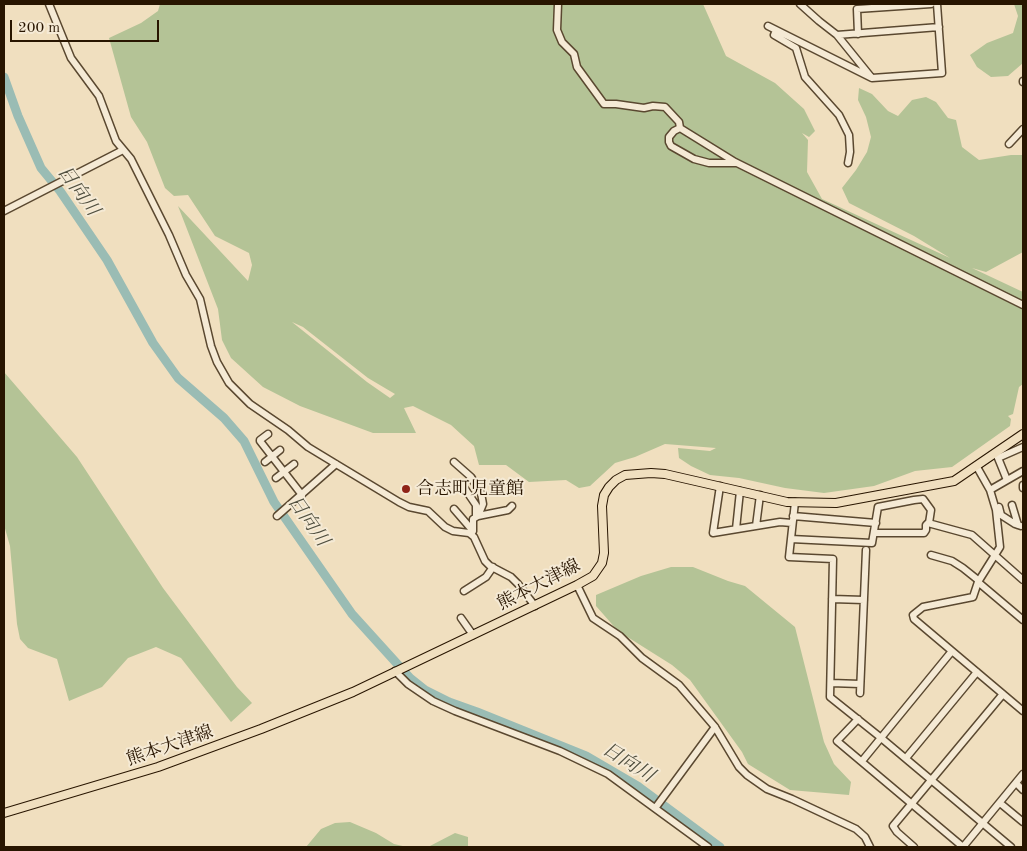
<!DOCTYPE html>
<html>
<head>
<meta charset="utf-8">
<style>
	body { margin:0 }
	#map { position:relative; width:1027px; height:851px; overflow:hidden; background:#f0dfbf; font-family:"Old Standard TT",serif }
	canvas { display:block }
	.frame { position:absolute; inset:0; border:5px solid #281500; pointer-events:none }
	.scale { position:absolute; left:10px; top:20px; width:149px; height:22px; box-sizing:border-box; border:2px solid #281500; border-top:0; padding-left:6px; font-size:15px; line-height:18px; white-space:nowrap; color:#281500; -webkit-text-stroke:4px #f5ead5; paint-order:stroke }
</style>
</head>
<body>
<div id="map">
<canvas width="1027" height="851"></canvas>
<div class="frame"></div>
<div class="scale">200 m</div>
</div>
<script>
const context = document.querySelector('canvas').getContext('2d');
context.lineJoin = 'round';
function fill(path, color) {
  context.fillStyle = color;
  context.fill(path, 'evenodd');
}
function shape(rows) {
  const path = new Path2D();
  for (const r of rows) {
    path.moveTo(r[0], r[1]);
    for (let i = 2; i < r.length; i += 2) path.lineTo(r[i], r[i + 1]);
  }
  return path;
}
function strokePath(path, color, width, dash) {
  context.strokeStyle = color;
  context.lineWidth = width;
  context.lineCap = dash ? 'butt' : 'round';
  context.setLineDash(dash || []);
  context.stroke(path);
}
function drawText(font, color, halo, rows, align = 'center') {
  context.font = font + ' "Old Standard TT","Noto Serif JP",serif';
  context.lineWidth = 4;
  context.setLineDash([]);
  context.textBaseline = 'middle';
  context.strokeStyle = halo;
  context.fillStyle = color;
  for (const [text, x, y, turn = 0] of rows) {
    context.save();
    context.translate(x, y);
    context.rotate((+turn || 0) * Math.PI / 180);
    context.textAlign = isNaN(turn) ? turn : align;
    if (halo) context.strokeText(text, 0, 0);
    context.fillText(text, 0, 0);
    context.restore();
  }
}
fill(shape([
	[160,4,703,4,726,56,775,83,804,109,815,131,809,137,802,133,808,140,807,172,822,199,950,258,914,236,849,203,842,188,856,170,867,152,871,137,866,117,858,100,859,88,872,94,888,111,898,116,912,100,926,97,936,102,948,118,956,120,962,147,979,160,1011,155,1023,155,1023,252,986,272,972,268,1023,292,1023,384,1019,387,1013,414,1008,416,1011,419,1010,426,952,467,915,471,874,486,824,493,785,488,739,478,710,475,691,466,679,458,678,448,710,451,716,448,665,444,635,457,615,463,590,486,579,488,566,480,529,482,506,465,479,465,474,446,451,425,413,406,404,408,416,433,373,433,300,406,263,387,231,358,222,340,218,309,178,206,248,281,252,265,249,253,215,236,188,195,174,196,165,188,147,142,131,117,109,38,141,23,158,11],
	[292,322,303,327,368,378,395,394,390,398,367,382],
	[1014,4,1023,4,1023,63,1008,76,991,77,977,67,970,55,987,43,1013,33,1018,16],
	[4,372,77,457,163,588,237,687,252,703,231,722,181,658,156,647,128,658,102,687,69,701,57,659,28,648,20,639,17,624,10,546,4,525],
	[671,567,693,567,728,581,745,586,795,627,824,742,834,764,851,782,849,795,790,790,748,764,742,752,690,680,672,665,618,631,596,606,596,595,641,576],
	[350,822,376,833,394,844,407,847,306,847,321,829,335,823],
	[455,833,468,837,468,847,428,847]
]), '#b4c396');
strokePath(shape([
	[4,77,18,116,41,168,60,191,107,260,153,343,178,378,224,418,244,441,274,502,352,614,410,678,425,690,449,702,477,712,586,756,639,787,720,847]
]), '#9abcb4', 9);
const minor = shape([
	[49,4,71,58,99,96,116,141,131,159,169,235,186,275,200,299,211,346,217,362,229,383,250,404,288,430,308,447,336,464,399,502,409,507,428,511,445,527,453,531,469,533,474,537,485,561,490,566,511,577,518,584,535,606],
	[558,4,557,30,562,42,574,54,577,67,604,104,616,104,644,108,653,106,665,107,679,122,680,128,735,162,1023,305],
	[800,4,819,21,837,35,871,77],
	[768,26,872,78,942,73,937,4],
	[776,30,774,35,796,48,805,77,839,115,849,135,850,152,848,163],
	[858,34,857,9,931,4],
	[837,35,939,27],
	[1023,81,1023,82],
	[680,128,674,131,669,137,669,142,671,146,694,159,709,163,736,163],
	[1009,144,1023,129],
	[4,211,123,150],
	[268,434,260,440,260,441,302,495],
	[996,453,1007,480],
	[998,458,1023,447],
	[265,462,280,450],
	[454,462,471,477,481,493,483,504,478,516],
	[977,467,990,490,996,510,1000,547,978,582,1023,620],
	[276,478,294,464],
	[1023,485,1023,488],
	[463,486,476,505,476,517],
	[720,486,713,533,780,522,792,523],
	[990,490,1023,471],
	[795,502,789,557,833,559,830,697,880,737,1011,847],
	[1012,505,1018,525],
	[999,507,1001,515,1015,524,1021,526],
	[454,509,473,531,472,533],
	[277,516,336,464],
	[793,516,876,523],
	[756,526,760,495],
	[736,529,740,491],
	[473,531,473,519,478,516,508,510,512,506],
	[875,533,924,533,926,530,926,525,928,523,972,535,1023,580],
	[791,539,872,543,878,507,914,500,923,499,931,510,929,523],
	[931,555,952,561,963,568,978,580],
	[978,582,973,597,923,607,913,615,914,619,1023,711],
	[577,585,593,618,620,636,642,658,679,685,715,727,739,767,747,775,767,789,792,799,856,829,865,837,870,847],
	[464,591,486,577,493,567],
	[832,599,864,600],
	[461,618,473,635],
	[395,671,408,684,433,701,455,711,560,751,608,774,708,847],
	[831,683,860,684],
	[860,693,866,550],
	[858,719,837,741,963,847],
	[906,758,977,672],
	[862,761,952,651],
	[1016,783,1023,790],
	[1000,803,1023,822],
	[656,807,715,727],
	[914,847,897,832,893,826,1003,694],
	[963,847,1023,774]
]);
const major = shape([
	[4,813,158,767,261,729,353,692,577,585,593,576,602,563,604,553,602,506,604,495,609,487,616,480,625,475,651,473,665,474,787,502,836,503,954,481,1023,434]
]);
strokePath(minor, '#5a4830', 9);
strokePath(major, '#281500', 10);
strokePath(minor, '#f5ead5', 6);
strokePath(major, '#f0dfbf', 8);
for (const [x, y, r, color] of [
	[406,489,5,"#8f2418"]
]) {
  const dot = new Path2D();
  dot.arc(x, y, r, 0, 2 * Math.PI);
  context.fillStyle = color;
  context.fill(dot);
  strokePath(dot, '#f5ead5', 2);
}
drawText('18px', '#281500', '#f5ead5', [
	["合志町児童館",416,489]
], 'left');
drawText('18px', '#281500', '#f5ead5', [
	["熊本大津線",539,585,-27],
	["熊本大津線",170,746,-19]
]);
drawText('italic 19px', '#504f3f', '#f5ead5', [
	["日向川",78,191,54],
	["日向川",308,521,55],
	["日向川",628,763,32]
]);
</script>
</body>
</html>
